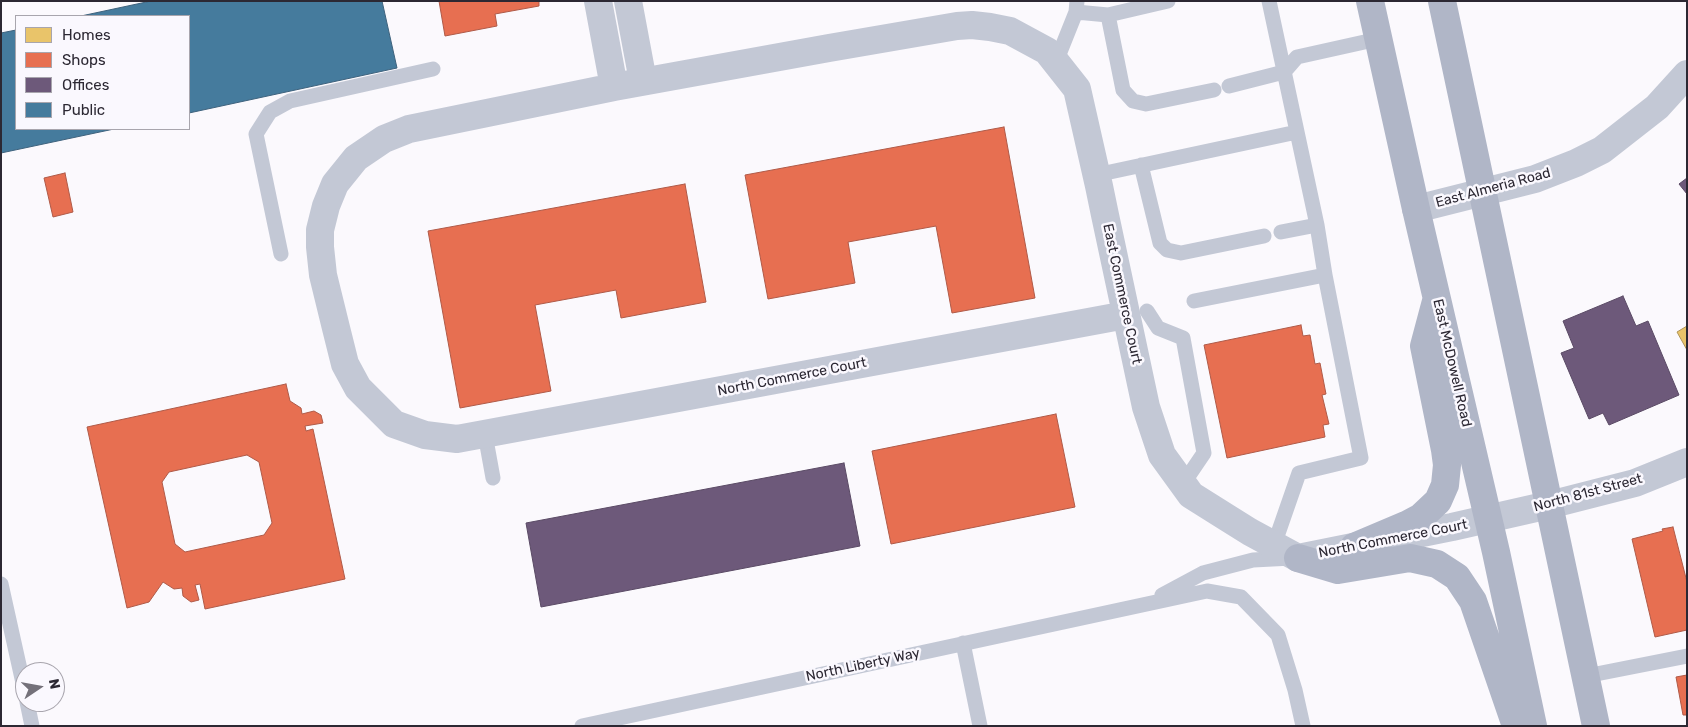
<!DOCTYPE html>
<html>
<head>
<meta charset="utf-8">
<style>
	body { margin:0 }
	#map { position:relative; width:1688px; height:727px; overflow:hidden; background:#fbf9fd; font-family:Rubik,sans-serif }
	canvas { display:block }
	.frame { position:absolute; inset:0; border:2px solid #2c2833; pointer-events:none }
	.legend { position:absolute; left:15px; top:15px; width:175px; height:115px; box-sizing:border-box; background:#faf8fe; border:1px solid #a8a5ad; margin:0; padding:6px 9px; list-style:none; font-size:15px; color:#2c2833 }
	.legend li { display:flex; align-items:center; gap:10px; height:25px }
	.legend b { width:25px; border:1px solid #a8a5ad }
	.north { position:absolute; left:15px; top:662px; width:50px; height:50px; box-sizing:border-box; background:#faf8fe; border:1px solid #a8a5ad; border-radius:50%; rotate:78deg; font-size:14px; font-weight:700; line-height:20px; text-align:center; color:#2c2833 }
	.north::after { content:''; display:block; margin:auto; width:18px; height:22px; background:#74717a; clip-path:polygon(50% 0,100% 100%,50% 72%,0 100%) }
</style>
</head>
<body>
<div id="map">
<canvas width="1688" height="727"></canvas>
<div class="frame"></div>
<ul class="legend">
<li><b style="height:14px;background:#e9c46a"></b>Homes</li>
<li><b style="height:14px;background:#e76f51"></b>Shops</li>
<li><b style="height:14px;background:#6d597a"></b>Offices</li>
<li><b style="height:14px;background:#457b9d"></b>Public</li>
</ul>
<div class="north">N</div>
</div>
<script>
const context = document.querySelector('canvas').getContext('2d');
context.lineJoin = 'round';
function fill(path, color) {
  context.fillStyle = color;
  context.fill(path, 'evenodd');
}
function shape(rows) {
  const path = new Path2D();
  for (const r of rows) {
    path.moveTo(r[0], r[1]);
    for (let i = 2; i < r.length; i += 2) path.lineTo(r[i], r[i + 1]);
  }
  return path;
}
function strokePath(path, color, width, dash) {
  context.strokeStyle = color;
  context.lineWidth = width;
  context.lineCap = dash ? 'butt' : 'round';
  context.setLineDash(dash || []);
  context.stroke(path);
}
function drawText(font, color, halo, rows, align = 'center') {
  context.font = font + ' Rubik,sans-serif';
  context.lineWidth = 5;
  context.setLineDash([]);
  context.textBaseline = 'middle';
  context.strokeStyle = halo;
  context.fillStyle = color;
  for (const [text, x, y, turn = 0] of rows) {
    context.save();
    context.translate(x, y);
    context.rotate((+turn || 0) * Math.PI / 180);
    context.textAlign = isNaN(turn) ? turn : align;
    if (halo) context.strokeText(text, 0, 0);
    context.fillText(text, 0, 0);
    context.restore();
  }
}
const homes = shape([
	[1687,326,1687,350,1677,332,1687,326]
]);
fill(homes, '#e9c46a');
strokePath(homes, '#b0955a', 1);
const shops = shape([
	[439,1,539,1,539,6,495,14,497,26,445,36,439,1],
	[1004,127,1035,298,952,313,936,226,848,242,855,283,768,299,745,175,1004,127],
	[65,173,73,212,53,217,44,178,65,173],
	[685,184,706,302,621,318,616,290,535,305,551,391,460,408,428,231,685,184],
	[1301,325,1303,336,1310,335,1315,364,1320,363,1326,394,1322,395,1329,424,1323,425,1325,437,1227,458,1204,345,1301,325],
	[286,384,290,401,301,408,302,414,314,411,321,415,323,423,305,426,306,431,313,429,345,579,205,609,200,584,195,585,199,600,191,602,183,596,182,588,174,589,163,582,149,602,127,608,87,427,286,384],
	[247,455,259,462,272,523,264,535,185,552,175,544,162,482,169,472,247,455],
	[1056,414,1075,507,891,544,872,451,1056,414],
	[1673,527,1687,582,1687,630,1655,637,1632,539,1663,531,1662,529,1673,527],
	[1687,675,1687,715,1683,715,1676,677,1687,675]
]);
fill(shops, '#e76f51');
strokePath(shops, '#af5a48', 1);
const offices = shape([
	[1687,178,1687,194,1679,184,1687,178],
	[1623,296,1636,326,1648,321,1679,395,1609,425,1603,413,1589,419,1561,353,1574,348,1563,321,1623,296],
	[844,463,860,546,541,607,526,523,844,463]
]);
fill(offices, '#6d597a');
strokePath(offices, '#5a4a65', 1);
const public = shape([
	[151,1,382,1,397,68,189,113,189,16,81,16,151,1],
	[16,30,16,129,114,129,1,153,1,33,16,30]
]);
fill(public, '#457b9d');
strokePath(public, '#3e627d', 1);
strokePath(shape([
	[1269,1,1317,225,1325,275],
	[1076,12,1108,15,1168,1],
	[1108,15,1123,90,1133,101,1146,104,1214,90],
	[1056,62,1076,12,1077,1],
	[1229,86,1284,72,1297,57,1378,39],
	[1141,165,1160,243,1167,250,1181,253,1264,236],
	[1096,175,1297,132],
	[1281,232,1317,225],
	[281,254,256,134,270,112,290,101,433,69],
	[1194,301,1325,275,1361,458,1299,473,1274,545],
	[1147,311,1158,328,1183,338,1204,453,1183,484],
	[485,434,493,478],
	[1,584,25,692],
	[1162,595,1203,573,1253,560,1292,558],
	[963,643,980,726],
	[1586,676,1687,656],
	[27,702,32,726],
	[582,726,1207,591,1241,597,1278,635,1295,690,1303,726]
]), '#c3c8d5', 15);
strokePath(shape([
	[598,1,614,87],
	[628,1,643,81],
	[1416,209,1535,179,1576,163,1602,150,1657,107,1687,74],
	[1126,315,457,439,425,435,394,424,358,388,345,364,336,328,323,275,320,247,320,230,326,206,335,184,356,158,384,139,409,129,614,87,829,48,957,26,972,25,990,27,1010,31,1047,51,1077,89,1099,186,1105,215,1146,407,1162,455,1191,495,1226,517,1250,532,1298,558,1452,527,1549,505,1635,483,1687,462]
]), '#c3c8d5', 28);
strokePath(shape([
	[1370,1,1416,209,1496,552,1533,726],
	[1442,1,1596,726],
	[1354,547,1406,525,1421,517,1438,501,1445,485,1447,465,1445,450,1424,346,1436,301],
	[1298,558,1338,570,1410,558,1437,564,1457,577,1473,601,1516,726]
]), '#b0b6c7', 28);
drawText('14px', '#2c2833', '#faf8fe', [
	["East Almeria Road",1493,188,-15],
	["East Commerce Court",1122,294,78],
	["East McDowell Road",1452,363,77],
	["North Commerce Court",792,377,-11],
	["North 81st Street",1588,493,-15],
	["North Commerce Court",1393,539,-11],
	["North Liberty Way",863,665,-12]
]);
</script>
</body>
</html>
